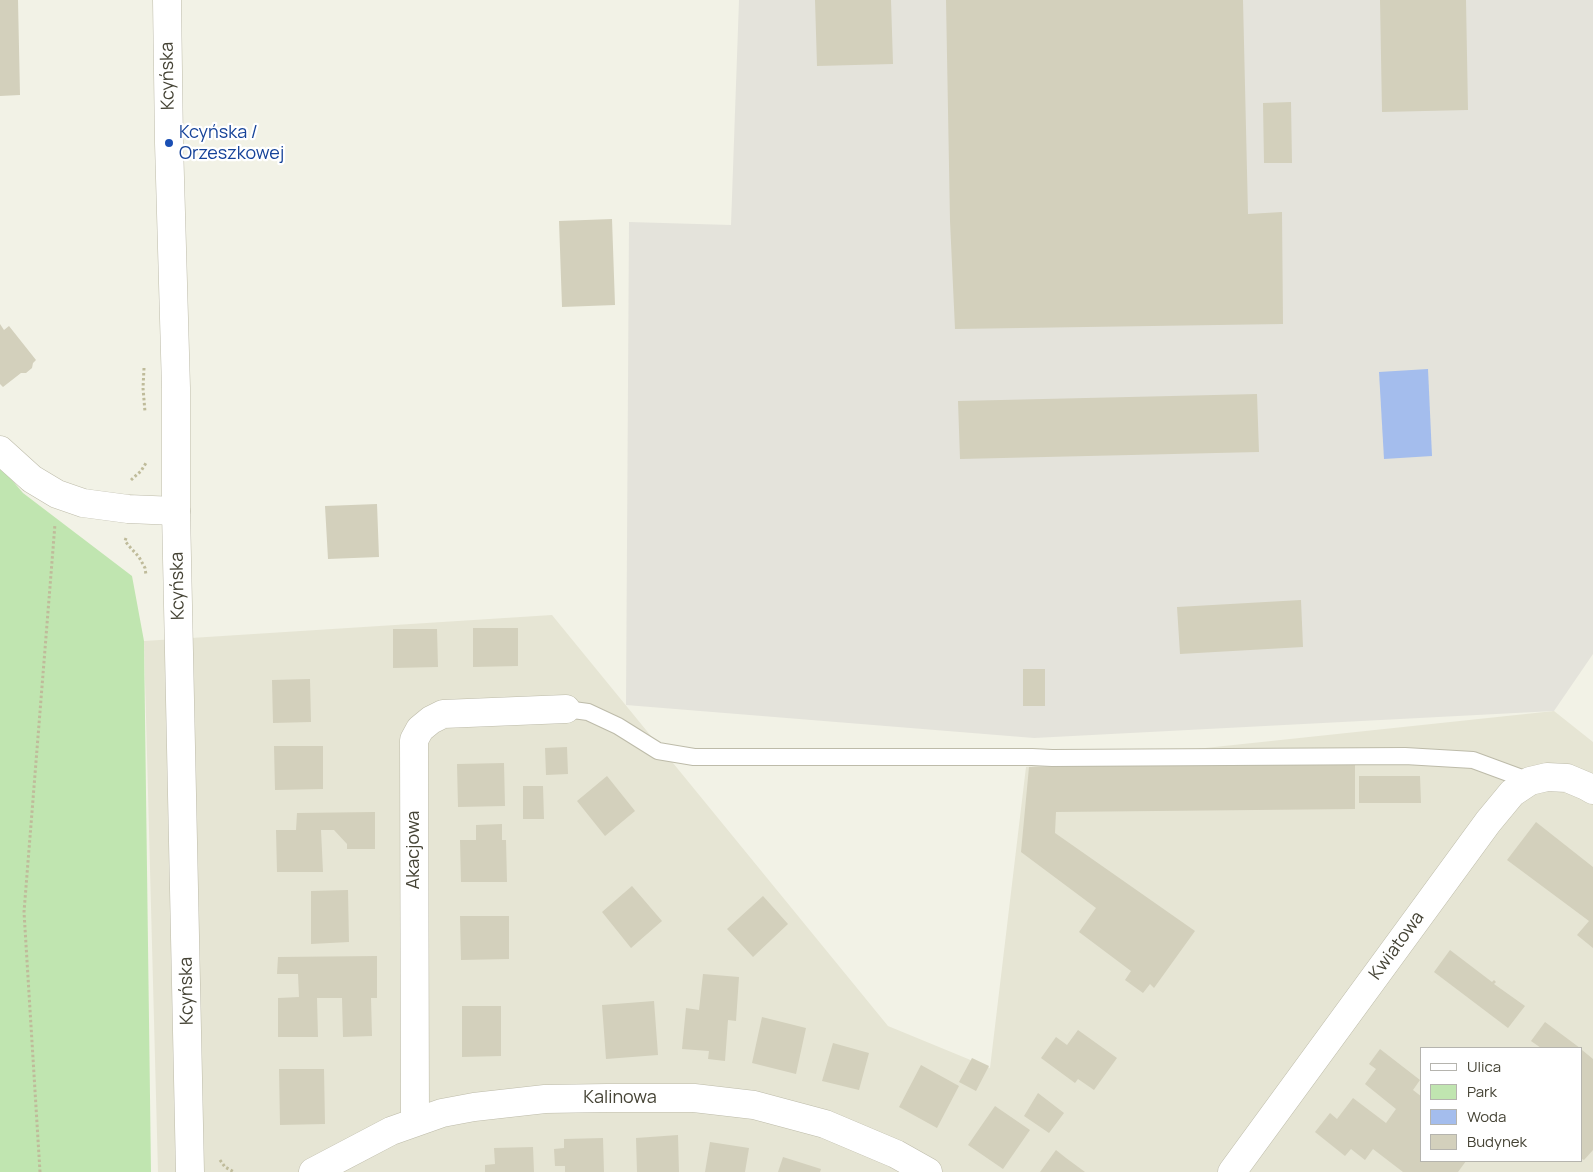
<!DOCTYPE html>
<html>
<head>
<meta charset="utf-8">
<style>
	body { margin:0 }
	#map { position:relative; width:1593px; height:1172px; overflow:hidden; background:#f2f2e6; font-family:Manrope,sans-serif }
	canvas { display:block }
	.legend { position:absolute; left:1420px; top:1047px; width:162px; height:115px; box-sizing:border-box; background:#fff; border:1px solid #b5b4ae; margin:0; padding:6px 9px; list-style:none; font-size:15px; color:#454335 }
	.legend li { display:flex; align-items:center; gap:10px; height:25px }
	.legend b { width:25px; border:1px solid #b5b4ae }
</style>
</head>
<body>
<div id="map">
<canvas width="1593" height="1172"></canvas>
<ul class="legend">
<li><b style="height:6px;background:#fff"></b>Ulica</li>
<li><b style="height:14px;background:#c0e5b0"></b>Park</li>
<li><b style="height:14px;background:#a4bded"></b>Woda</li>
<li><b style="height:14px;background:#d3d0bc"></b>Budynek</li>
</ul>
</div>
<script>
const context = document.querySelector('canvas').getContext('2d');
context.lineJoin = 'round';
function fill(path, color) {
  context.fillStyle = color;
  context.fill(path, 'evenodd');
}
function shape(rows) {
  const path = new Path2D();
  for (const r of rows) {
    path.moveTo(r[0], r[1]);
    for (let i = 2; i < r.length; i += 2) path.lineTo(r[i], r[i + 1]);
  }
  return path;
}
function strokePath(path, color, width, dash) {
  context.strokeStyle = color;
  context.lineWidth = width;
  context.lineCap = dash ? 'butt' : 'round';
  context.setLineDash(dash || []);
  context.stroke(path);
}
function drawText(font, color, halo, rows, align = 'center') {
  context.font = font + ' Manrope,sans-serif';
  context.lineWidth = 4.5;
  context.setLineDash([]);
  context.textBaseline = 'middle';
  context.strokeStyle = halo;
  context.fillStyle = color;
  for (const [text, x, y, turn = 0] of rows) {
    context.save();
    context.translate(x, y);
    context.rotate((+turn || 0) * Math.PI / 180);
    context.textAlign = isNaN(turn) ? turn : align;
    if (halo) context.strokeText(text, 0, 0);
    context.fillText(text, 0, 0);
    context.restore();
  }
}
fill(shape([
	[552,615,888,1026,990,1068,1026,767,1554,711,1593,742,1593,1172,158,1172,144,641],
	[1422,1048,1582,1048,1582,1161,1422,1161]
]), '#e6e5d4');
fill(shape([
	[739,0,1593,0,1593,654,1554,711,1034,738,626,705,629,222,731,225]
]), '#e4e3db');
fill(shape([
	[0,466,23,493,132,576,144,641,151,1172,0,1172]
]), '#c0e5b0');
fill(shape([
	[1428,369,1432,456,1384,459,1379,372]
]), '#a4bded');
fill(shape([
	[0,0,18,0,20,95,0,96],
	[815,0,891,0,893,64,817,66],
	[946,0,1243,0,1248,214,1282,212,1283,324,955,329,950,221],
	[1380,0,1466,0,1468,110,1382,112],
	[1291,102,1292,163,1264,163,1263,103],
	[612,219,615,305,562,307,559,221],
	[0,324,4,330,9,326,36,360,33,363,32,368,26,373,21,373,3,387,0,384],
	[1257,394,1259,452,960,459,958,401],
	[377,504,379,557,328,559,325,506],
	[1301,600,1303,647,1180,654,1177,607],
	[473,628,518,628,518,666,473,667],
	[393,629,437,629,438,667,393,668],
	[1023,669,1045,669,1045,706,1023,706],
	[310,679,311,722,273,723,272,680],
	[274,746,323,746,323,789,275,790],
	[567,747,568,774,546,775,545,748],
	[1355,762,1355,809,1056,812,1055,833,1195,931,1154,988,1150,984,1143,993,1125,980,1131,971,1079,932,1096,908,1021,852,1029,767],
	[504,763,505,806,458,807,457,764],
	[607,776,635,811,605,836,577,801],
	[1359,776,1420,776,1421,803,1359,803],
	[523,786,543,786,544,819,523,819],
	[375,812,375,849,347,849,347,844,334,830,321,830,323,872,277,872,276,830,296,830,297,813],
	[1536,822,1593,867,1593,948,1577,935,1589,921,1507,860],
	[502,824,502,840,506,840,507,882,461,882,460,840,476,840,476,825],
	[632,886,662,921,631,948,602,912],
	[348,890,349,942,311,944,311,891],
	[763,896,788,924,753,957,727,929],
	[460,916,509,916,509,959,461,960],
	[1450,950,1492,982,1494,980,1496,982,1494,984,1525,1006,1508,1028,1434,972],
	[377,956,377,998,371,998,372,1036,343,1037,342,998,317,998,318,1037,278,1037,278,998,299,997,298,974,277,974,278,957],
	[703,974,739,977,736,1021,728,1020,725,1061,708,1059,709,1051,682,1049,686,1008,699,1010],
	[654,1001,658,1055,606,1059,602,1005],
	[462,1006,501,1006,501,1056,462,1057],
	[762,1017,806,1028,796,1074,752,1063],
	[1545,1022,1580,1048,1541,1048,1531,1041],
	[1078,1030,1117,1058,1094,1090,1078,1079,1075,1083,1041,1058,1056,1037,1067,1045],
	[833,1043,869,1053,859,1090,822,1081],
	[1380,1049,1420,1080,1413,1090,1422,1097,1422,1161,1466,1161,1458,1172,1403,1172,1373,1149,1365,1160,1351,1149,1345,1156,1315,1132,1330,1113,1337,1119,1353,1098,1386,1123,1396,1109,1365,1084,1376,1069,1369,1064],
	[1582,1050,1593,1059,1593,1150,1584,1160,1582,1159],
	[972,1058,989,1066,976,1091,959,1082],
	[921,1065,959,1086,937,1128,899,1107],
	[279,1069,324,1069,325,1124,280,1125],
	[1038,1093,1064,1113,1049,1133,1024,1116],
	[995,1106,1030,1130,1003,1169,968,1145],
	[678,1135,679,1172,637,1172,636,1138],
	[603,1138,604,1172,565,1172,565,1166,555,1166,554,1149,564,1148,564,1139],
	[710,1142,749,1148,745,1172,705,1172],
	[533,1147,534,1172,485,1172,485,1165,495,1164,494,1148],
	[1056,1150,1066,1158,1085,1172,1040,1172],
	[783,1157,821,1169,820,1172,778,1172]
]), '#d3d0bc');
const service = shape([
	[566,709,588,712,618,726,658,751,694,757,1032,757,1052,758,1405,756,1473,760,1530,781]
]);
const minor = shape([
	[0,450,32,479,57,494,83,503,128,509,176,511],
	[415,1122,414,740,420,729,431,720,443,714,566,709],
	[313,1172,391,1131,442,1113,474,1107,545,1099,607,1098,694,1098,754,1105,825,1124,896,1154,928,1172],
	[1232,1172,1488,822,1512,793,1530,781,1547,777,1567,778,1586,786,1593,790]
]);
const tertiary = shape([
	[167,0,169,143,176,388,176,511,190,1172]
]);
strokePath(service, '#bdbba9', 18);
strokePath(minor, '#bdbba9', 29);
strokePath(tertiary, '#bdbba9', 29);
strokePath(shape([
	[144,368,143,388,145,412],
	[131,480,141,471,146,463],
	[126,538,125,541,129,546,139,557,145,568,146,575],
	[220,1160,225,1167,234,1172],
	[40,1172,24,912,55,524]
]), '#bfbb9a', 3, [2.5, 2.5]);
strokePath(service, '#fff', 16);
strokePath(minor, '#fff', 28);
strokePath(tertiary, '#fff', 28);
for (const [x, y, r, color] of [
	[169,143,5,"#1a4fb4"]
]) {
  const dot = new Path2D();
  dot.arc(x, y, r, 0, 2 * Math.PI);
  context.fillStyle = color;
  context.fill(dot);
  strokePath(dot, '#fff', 2);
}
drawText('18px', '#454335', '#fff', [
	["Kcyńska",168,76,-91],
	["Kcyńska",178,586,-91],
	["Akacjowa",414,850,-90],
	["Kwiatowa",1397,946,-54],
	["Kcyńska",187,991,-91],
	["Kalinowa",620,1098]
]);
drawText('18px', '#164399', '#fff', [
	["Kcyńska /",179,133],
	["Orzeszkowej",179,154]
], 'left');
</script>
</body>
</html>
